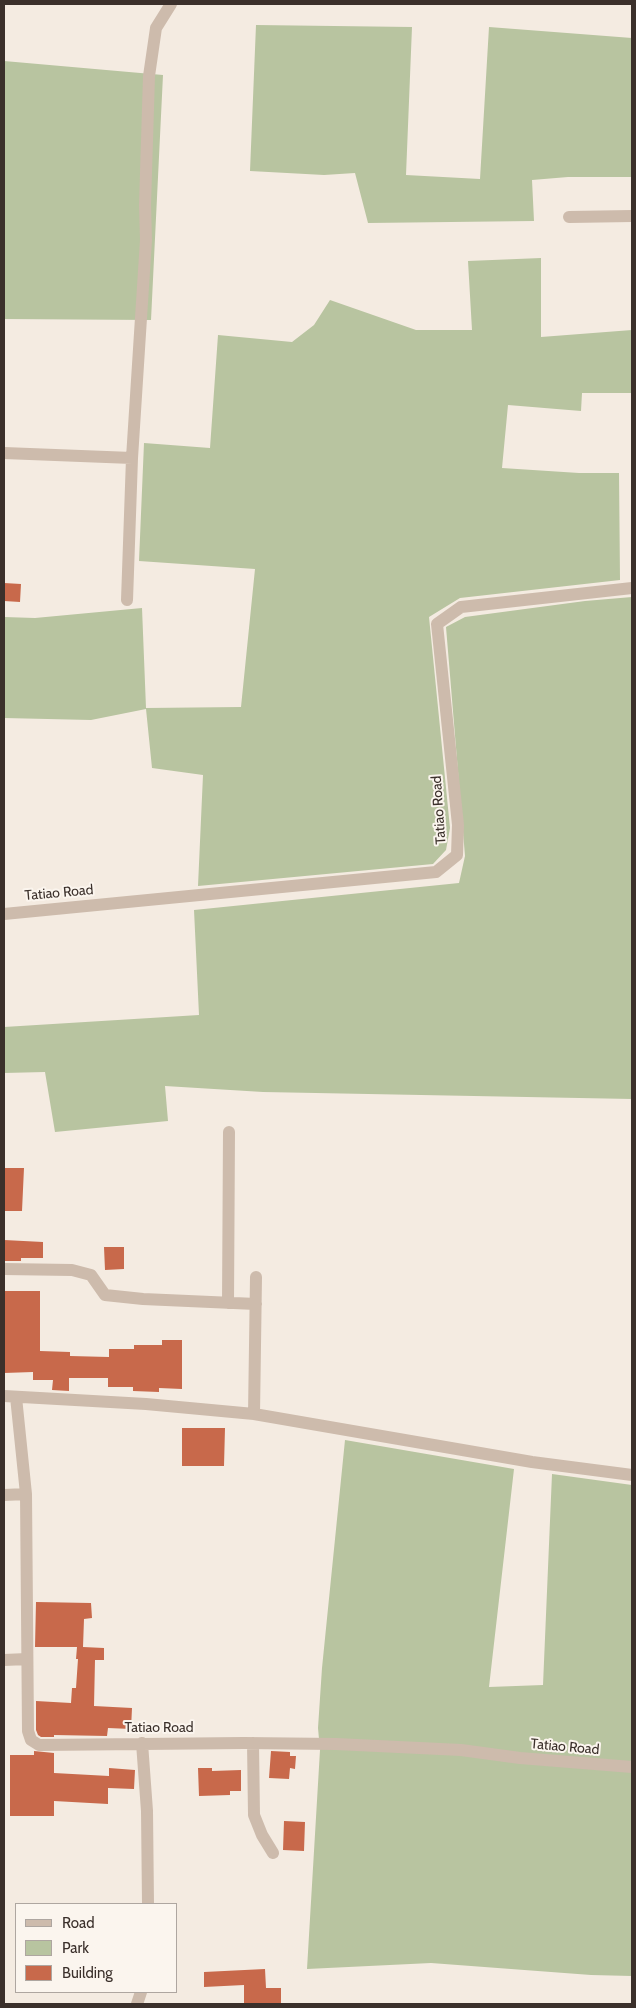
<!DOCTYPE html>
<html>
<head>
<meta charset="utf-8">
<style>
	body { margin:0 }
	#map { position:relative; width:636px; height:2008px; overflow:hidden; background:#f4ebe1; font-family:Cabin,sans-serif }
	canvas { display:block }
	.frame { position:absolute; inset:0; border:5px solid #3b302b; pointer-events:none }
	.legend { position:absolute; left:15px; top:1903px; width:162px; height:90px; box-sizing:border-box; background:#fbf5ee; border:1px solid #aea6a0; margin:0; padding:6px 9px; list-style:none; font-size:15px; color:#3b302b }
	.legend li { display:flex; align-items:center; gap:10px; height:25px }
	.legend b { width:25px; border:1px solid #aea6a0 }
</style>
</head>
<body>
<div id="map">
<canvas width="636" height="2008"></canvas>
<div class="frame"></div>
<ul class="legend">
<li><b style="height:6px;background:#cdbbac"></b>Road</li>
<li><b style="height:14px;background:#b8c4a0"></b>Park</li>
<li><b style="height:14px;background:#c8694b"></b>Building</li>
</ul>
</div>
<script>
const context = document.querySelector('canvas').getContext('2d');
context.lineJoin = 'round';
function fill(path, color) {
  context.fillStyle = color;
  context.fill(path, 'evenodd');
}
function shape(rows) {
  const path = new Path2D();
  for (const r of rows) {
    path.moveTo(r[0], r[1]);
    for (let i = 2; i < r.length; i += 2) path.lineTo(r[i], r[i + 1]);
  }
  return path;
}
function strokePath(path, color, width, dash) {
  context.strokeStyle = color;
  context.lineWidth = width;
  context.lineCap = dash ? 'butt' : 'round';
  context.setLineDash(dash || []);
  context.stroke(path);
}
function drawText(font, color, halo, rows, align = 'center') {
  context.font = font + ' Cabin,sans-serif';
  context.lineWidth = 4;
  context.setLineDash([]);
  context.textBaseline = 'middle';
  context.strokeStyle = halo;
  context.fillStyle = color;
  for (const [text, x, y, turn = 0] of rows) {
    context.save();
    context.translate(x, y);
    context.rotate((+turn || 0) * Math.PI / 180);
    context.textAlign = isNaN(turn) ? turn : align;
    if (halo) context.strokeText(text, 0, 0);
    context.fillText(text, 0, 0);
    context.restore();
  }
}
fill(shape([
	[256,25,412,27,406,175,480,179,489,27,632,38,632,177,568,177,532,180,534,221,368,223,355,173,324,175,250,171],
	[4,61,163,75,151,320,4,319],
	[541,258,541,337,632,330,632,393,582,393,581,411,508,405,502,468,579,473,619,473,620,580,460,598,429,617,450,828,446,850,433,864,198,886,203,775,152,768,146,709,91,720,4,718,4,617,35,618,142,608,146,708,241,707,255,569,139,561,144,443,210,448,218,335,292,342,314,325,330,300,416,330,472,330,468,261],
	[632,597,632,1099,263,1092,165,1086,168,1121,55,1132,45,1072,4,1073,4,1027,199,1015,194,910,459,883,465,856,446,627,465,617,585,601],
	[345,1440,514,1469,489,1687,543,1685,552,1474,632,1485,632,1976,591,1975,431,1963,307,1969,320,1750,318,1728,322,1668]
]), '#b8c4a0');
fill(shape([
	[4,583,21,584,20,602,4,601],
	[4,1168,24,1168,22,1211,4,1211],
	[4,1240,43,1242,43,1258,21,1258,21,1261,4,1261],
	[104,1247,124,1247,124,1269,105,1270],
	[4,1291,40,1291,40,1351,70,1352,70,1356,109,1357,109,1349,134,1349,134,1345,162,1345,162,1340,182,1340,182,1389,159,1388,159,1392,133,1391,133,1387,108,1387,108,1378,69,1378,69,1391,52,1390,53,1380,33,1380,33,1372,4,1373],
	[182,1428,225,1428,224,1466,182,1466],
	[36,1602,91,1603,92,1618,84,1619,83,1647,104,1648,104,1660,95,1660,94,1706,132,1708,131,1729,108,1728,107,1736,54,1735,54,1737,41,1737,38,1735,36,1730,36,1701,71,1703,72,1688,76,1688,78,1659,76,1659,77,1647,35,1647],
	[34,1751,54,1753,54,1773,109,1776,109,1768,135,1770,134,1789,108,1788,108,1804,54,1801,54,1816,10,1816,10,1755,34,1755],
	[271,1751,290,1752,290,1756,296,1756,295,1769,290,1768,289,1779,269,1778],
	[198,1768,212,1768,212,1771,241,1770,241,1791,230,1791,230,1795,199,1796],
	[284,1821,305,1822,304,1851,283,1850],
	[265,1969,266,1988,281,1988,281,2004,244,2004,244,1985,204,1987,204,1972]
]), '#c8694b');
strokePath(shape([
	[569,217,632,216],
	[4,453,132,458],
	[127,600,132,458,146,240,145,205,149,76,156,28,171,4],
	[4,914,436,872,457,855,458,825,437,624,461,607,632,588],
	[4,1269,72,1270,91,1275,105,1295,143,1299,256,1304],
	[228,1303,229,1132],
	[4,1396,146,1404,254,1414,532,1462,632,1475],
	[16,1397,26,1494,28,1731,31,1740,39,1745,244,1743,336,1744,461,1750,520,1758,632,1767],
	[254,1414,256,1277],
	[4,1495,26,1494],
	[4,1660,27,1659],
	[142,1743,147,1811,148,1904],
	[253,1743,254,1815,262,1835,273,1853],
	[137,2004,141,1992]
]), '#cdbbac', 12);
drawText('14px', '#3b302b', '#fbf5ee', [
	["Tatiao Road",439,810,-94],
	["Tatiao Road",59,893,-5],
	["Tatiao Road",159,1728],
	["Tatiao Road",565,1747,5]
]);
</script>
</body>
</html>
